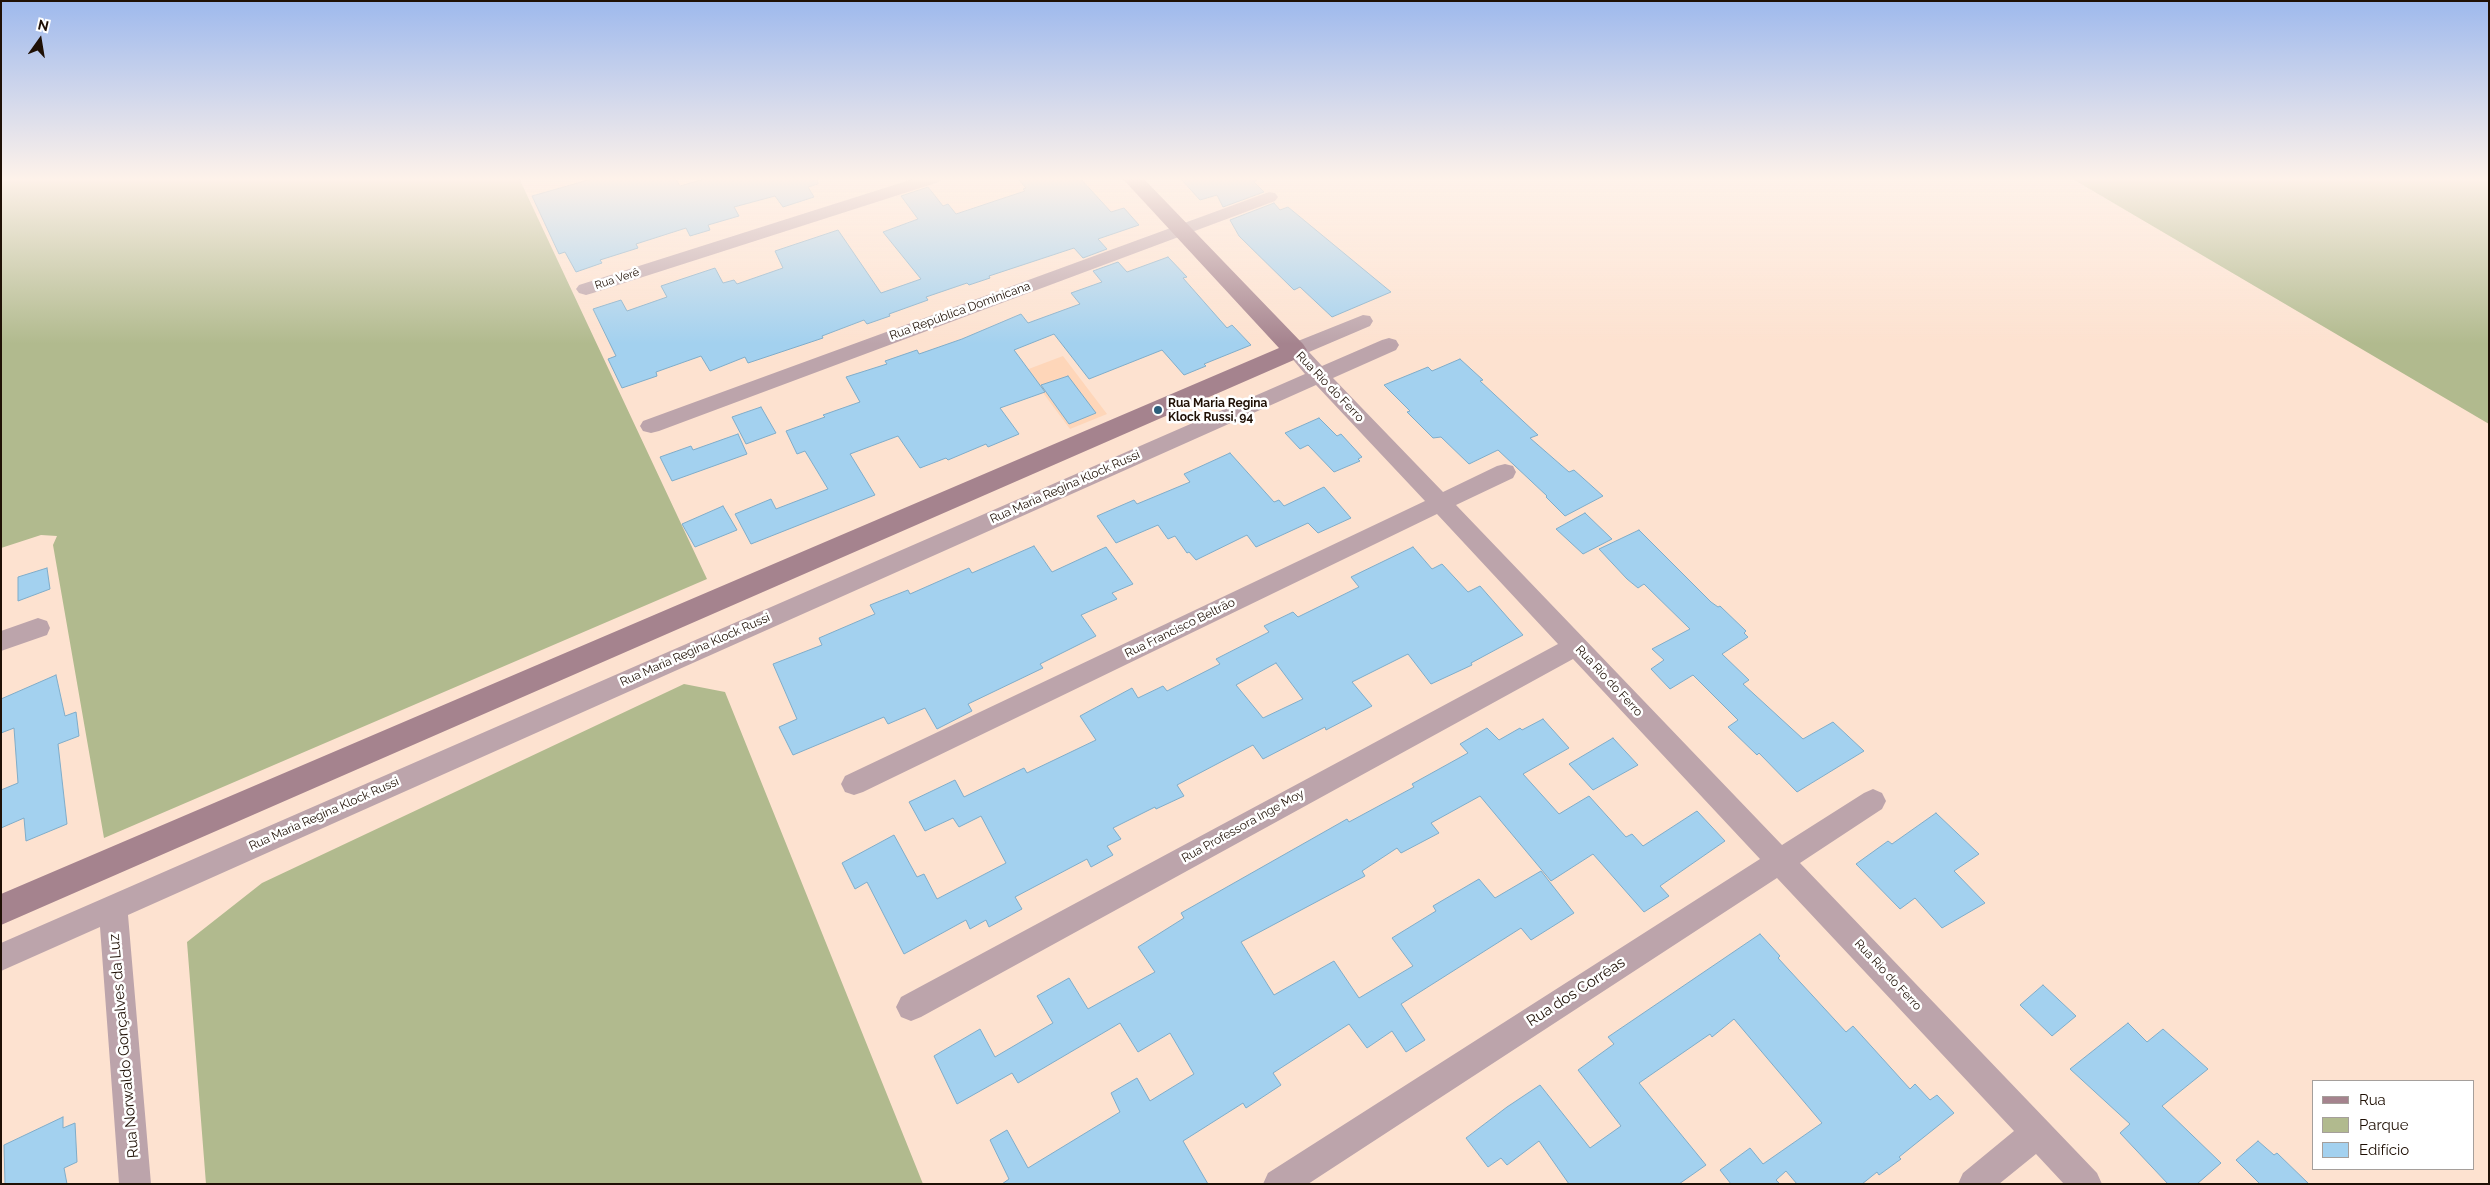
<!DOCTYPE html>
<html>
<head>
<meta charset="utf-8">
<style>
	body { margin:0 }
	#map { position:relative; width:2490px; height:1185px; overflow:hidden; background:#fde2d0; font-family:Raleway,sans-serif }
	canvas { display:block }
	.frame { position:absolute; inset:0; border:2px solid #1f1005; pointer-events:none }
	.legend { position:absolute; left:2312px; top:1080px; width:162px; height:90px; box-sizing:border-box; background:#fff; border:1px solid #a59f9b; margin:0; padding:6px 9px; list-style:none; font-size:15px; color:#1f1005 }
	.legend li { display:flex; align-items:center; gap:10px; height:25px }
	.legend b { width:25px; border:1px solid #a59f9b }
	.north { position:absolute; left:15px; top:15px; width:50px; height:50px; -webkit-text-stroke:4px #fff; paint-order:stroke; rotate:13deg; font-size:14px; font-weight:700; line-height:20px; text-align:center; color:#1f1005 }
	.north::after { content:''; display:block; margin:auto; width:18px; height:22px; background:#1f1005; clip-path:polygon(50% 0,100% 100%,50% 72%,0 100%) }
</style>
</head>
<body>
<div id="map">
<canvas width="2490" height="1185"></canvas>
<div class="frame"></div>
<ul class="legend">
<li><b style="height:6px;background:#a5838e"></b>Rua</li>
<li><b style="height:14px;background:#b1ba8e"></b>Parque</li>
<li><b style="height:14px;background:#a3d1ef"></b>Edifício</li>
</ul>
<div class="north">N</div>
</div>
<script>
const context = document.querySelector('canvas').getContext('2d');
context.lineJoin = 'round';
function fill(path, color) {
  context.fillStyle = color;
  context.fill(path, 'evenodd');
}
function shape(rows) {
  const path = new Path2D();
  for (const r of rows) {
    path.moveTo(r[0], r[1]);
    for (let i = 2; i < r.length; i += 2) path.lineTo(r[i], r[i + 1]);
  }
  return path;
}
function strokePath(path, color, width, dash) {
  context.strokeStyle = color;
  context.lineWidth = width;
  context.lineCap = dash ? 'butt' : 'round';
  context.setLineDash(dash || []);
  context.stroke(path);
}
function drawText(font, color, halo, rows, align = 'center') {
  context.font = font + ' Raleway,sans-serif';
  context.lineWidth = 5;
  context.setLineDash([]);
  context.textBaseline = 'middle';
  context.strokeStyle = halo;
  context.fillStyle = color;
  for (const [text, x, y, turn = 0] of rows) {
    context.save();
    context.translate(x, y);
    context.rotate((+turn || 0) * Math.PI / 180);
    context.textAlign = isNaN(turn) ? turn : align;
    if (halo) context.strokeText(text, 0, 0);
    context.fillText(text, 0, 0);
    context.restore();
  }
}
fill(shape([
	[1063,356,1107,414,1070,429,1026,370]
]), '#fed6b9');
fill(shape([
	[1,178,519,178,707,579,104,838,53,545,57,536,41,535,1,548],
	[2071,178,2489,178,2489,424],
	[684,684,725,692,923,1184,206,1184,187,942,262,883]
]), '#b1ba8e');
const building = shape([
	[595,178,675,178,680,186,708,178,817,178,818,184,808,187,814,197,783,207,775,196,734,207,739,216,708,225,710,230,690,236,686,228,636,244,638,248,600,260,602,263,576,272,565,252,559,254,532,196,595,178],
	[1017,178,1080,178,1111,212,1124,208,1139,225,1098,239,1107,249,1083,258,1074,248,989,276,990,278,969,285,967,283,926,297,928,300,889,314,890,316,867,324,864,320,822,336,823,338,748,363,745,357,710,371,701,356,656,372,657,376,622,388,608,359,616,356,593,309,621,300,627,311,667,297,661,286,715,268,723,283,734,280,737,284,783,268,775,251,838,230,881,293,921,279,883,232,918,219,901,196,928,187,943,206,948,204,956,214,1025,191,1023,189,1026,188,1017,178],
	[1180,178,1256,178,1256,181,1254,182,1264,192,1223,207,1217,195,1200,200,1180,178],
	[1274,203,1280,210,1288,207,1391,292,1332,317,1300,287,1294,290,1239,236,1230,220,1274,203],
	[1168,257,1187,277,1183,278,1227,328,1232,325,1251,345,1204,364,1206,366,1184,375,1162,350,1089,379,1054,334,1014,350,1045,392,1000,408,1019,434,988,447,986,444,948,460,946,458,920,468,898,436,850,454,875,495,751,544,735,514,771,499,776,509,828,489,805,451,797,454,786,431,825,417,823,415,860,402,846,377,887,364,885,361,917,350,919,354,962,339,1021,314,1028,323,1080,304,1071,293,1102,282,1093,271,1118,262,1127,272,1168,257],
	[1460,359,1483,380,1480,381,1538,435,1530,438,1569,472,1574,470,1603,496,1565,516,1546,497,1547,496,1498,450,1469,464,1441,437,1433,438,1407,412,1410,411,1384,385,1428,367,1432,371,1460,359],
	[1068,376,1096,413,1069,424,1041,385,1068,376],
	[761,407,776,433,746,444,732,417,761,407],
	[1319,418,1337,436,1341,434,1362,457,1358,459,1360,461,1334,472,1308,445,1300,449,1285,433,1319,418],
	[738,434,747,454,672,481,660,457,691,446,693,450,738,434],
	[1230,453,1274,502,1279,500,1284,506,1324,487,1351,518,1318,533,1308,523,1256,547,1247,535,1196,560,1189,552,1187,553,1175,536,1168,539,1158,525,1116,543,1097,516,1134,500,1137,504,1190,482,1184,474,1230,453],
	[723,506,737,530,695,547,682,524,723,506],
	[1585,513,1612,539,1583,554,1556,529,1585,513],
	[1639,530,1711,602,1718,607,1720,606,1746,631,1744,633,1748,637,1722,654,1749,680,1743,684,1803,739,1833,722,1864,751,1797,792,1759,753,1757,755,1728,727,1738,720,1693,675,1670,689,1651,669,1664,660,1652,649,1690,629,1644,584,1638,588,1627,579,1599,549,1639,530],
	[1034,546,1052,572,1106,547,1133,584,1112,593,1117,599,1081,615,1096,636,1040,664,1043,668,968,704,972,711,937,729,925,708,888,724,884,717,793,755,779,727,797,719,773,664,822,645,819,638,875,614,870,605,908,590,910,594,969,568,972,573,1034,546],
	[1413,547,1432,569,1442,564,1468,592,1480,586,1523,635,1471,663,1472,665,1431,684,1408,654,1352,682,1372,706,1326,730,1325,727,1263,759,1253,745,1177,785,1184,796,1156,809,1155,807,1113,828,1121,839,1107,846,1113,855,1091,867,1087,859,1015,897,1022,909,989,927,986,920,970,929,966,920,904,954,867,882,855,889,842,863,894,835,917,877,924,874,937,899,1006,863,981,816,959,827,953,818,925,831,909,802,955,780,964,797,1024,768,1027,773,1096,740,1080,716,1132,688,1138,698,1163,686,1167,691,1220,664,1216,659,1269,632,1264,626,1293,612,1298,617,1359,587,1351,577,1413,547],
	[1276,663,1303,699,1263,718,1236,685,1276,663],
	[47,568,50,589,18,601,18,577,47,568],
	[56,675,65,716,76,712,79,736,58,744,67,824,26,841,24,818,1,828,1,790,18,783,14,728,1,733,1,699,56,675],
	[1543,719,1569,748,1523,774,1559,814,1589,796,1626,837,1632,834,1643,846,1697,811,1725,841,1660,886,1669,896,1644,912,1593,854,1551,881,1480,796,1431,823,1439,833,1401,853,1397,848,1362,871,1365,876,1241,942,1274,995,1334,961,1359,998,1413,966,1392,938,1436,911,1433,906,1479,879,1495,898,1541,871,1574,913,1531,940,1521,928,1401,1004,1425,1040,1406,1052,1392,1031,1367,1048,1349,1024,1273,1073,1281,1085,1246,1108,1243,1103,1183,1141,1208,1184,1002,1184,1009,1179,990,1140,1007,1130,1028,1168,1120,1112,1111,1093,1137,1078,1150,1101,1194,1074,1170,1033,1138,1052,1120,1023,1018,1083,1012,1073,957,1104,934,1056,980,1029,995,1057,1053,1023,1037,996,1069,978,1088,1009,1155,972,1138,947,1184,918,1181,913,1347,819,1349,822,1414,787,1412,784,1468,753,1460,744,1487,728,1499,740,1520,728,1522,730,1543,719],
	[1613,738,1638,765,1593,790,1569,764,1613,738],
	[1936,813,1979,854,1954,871,1985,903,1942,928,1915,898,1900,909,1856,864,1888,841,1892,844,1936,813],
	[1760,934,1780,956,1778,958,1846,1032,1853,1026,1910,1089,1915,1084,1930,1100,1937,1095,1954,1113,1899,1157,1901,1159,1879,1175,1877,1172,1862,1184,1797,1184,1786,1171,1776,1180,1780,1184,1731,1184,1720,1170,1750,1148,1763,1164,1822,1123,1734,1019,1712,1037,1710,1034,1639,1083,1706,1165,1679,1184,1569,1184,1539,1141,1507,1165,1501,1158,1488,1167,1466,1138,1507,1107,1540,1085,1590,1148,1621,1126,1578,1070,1614,1044,1608,1037,1760,934],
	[2043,985,2076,1016,2052,1036,2020,1005,2043,985],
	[2128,1023,2147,1042,2163,1029,2208,1069,2162,1106,2221,1163,2197,1184,2168,1184,2120,1133,2130,1124,2070,1069,2128,1023],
	[63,1117,63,1128,75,1123,77,1162,64,1168,67,1184,5,1184,4,1145,63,1117],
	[2258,1141,2274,1155,2277,1153,2309,1184,2260,1184,2236,1160,2258,1141]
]);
fill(building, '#a3d1ef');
strokePath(building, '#7facc9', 1);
fill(shape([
	[916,178,942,178,939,182,593,293,586,295,579,293,576,289,579,285,916,178],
	[1269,192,1275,193,1278,197,1275,201,659,431,651,433,643,431,640,426,643,421,1269,192],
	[1363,315,1370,316,1373,321,1370,326,1309,352,1322,366,1382,340,1389,338,1396,340,1399,345,1396,350,1333,378,1443,492,1497,466,1505,464,1513,466,1516,472,1513,478,1456,505,1782,845,1864,793,1873,789,1882,793,1886,801,1882,809,1800,863,2097,1173,2102,1184,2064,1184,2036,1154,1999,1184,1958,1184,1963,1173,2014,1131,1777,878,1308,1184,1263,1184,1268,1173,1760,859,1573,659,921,1017,911,1021,901,1017,896,1007,901,997,1558,644,1437,514,863,792,854,795,845,792,841,784,845,776,1425,501,1316,385,128,915,151,1184,119,1184,100,927,1,971,1,943,1305,374,1285,350,1288,345,1363,315],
	[38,618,47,621,50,628,47,635,1,651,1,631,38,618]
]), '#bca4ab');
fill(shape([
	[1122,178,1143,178,1303,344,1307,350,1303,356,1,925,1,894,1279,348,1122,178]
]), '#a5838e');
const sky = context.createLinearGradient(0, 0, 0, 344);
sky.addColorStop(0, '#9eb9ed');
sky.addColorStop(0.52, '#fef2ea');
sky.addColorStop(1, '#fef2ea00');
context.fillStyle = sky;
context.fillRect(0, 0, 2490, 344);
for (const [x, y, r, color] of [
	[1158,410,5,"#2c5e7b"]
]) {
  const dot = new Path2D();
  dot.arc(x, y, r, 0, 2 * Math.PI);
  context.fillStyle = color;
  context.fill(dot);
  strokePath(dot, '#fff', 2);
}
drawText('11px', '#1f1005', '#fff', [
	["Rua Verê",617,279,-18]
]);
drawText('12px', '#1f1005', '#fff', [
	["Rua República Dominicana",960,311,-20],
	["Rua Rio do Ferro",1330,387,46],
	["Rua Maria Regina Klock Russi",1065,487,-24],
	["Rua Francisco Beltrão",1180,628,-26],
	["Rua Maria Regina Klock Russi",695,650,-24],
	["Rua Rio do Ferro",1609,681,47],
	["Rua Maria Regina Klock Russi",324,814,-24],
	["Rua Professora Inge Moy",1243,826,-29],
	["Rua Rio do Ferro",1888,975,47]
]);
drawText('bold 12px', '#1f1005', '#fff', [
	["Rua Maria Regina",1168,403],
	["Klock Russi, 94",1168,417]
], 'left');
drawText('15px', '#1f1005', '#fff', [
	["Rua dos Corrêas",1576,992,-33],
	["Rua Norwaldo Gonçalves da Luz",124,1046,-95]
]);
</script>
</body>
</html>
